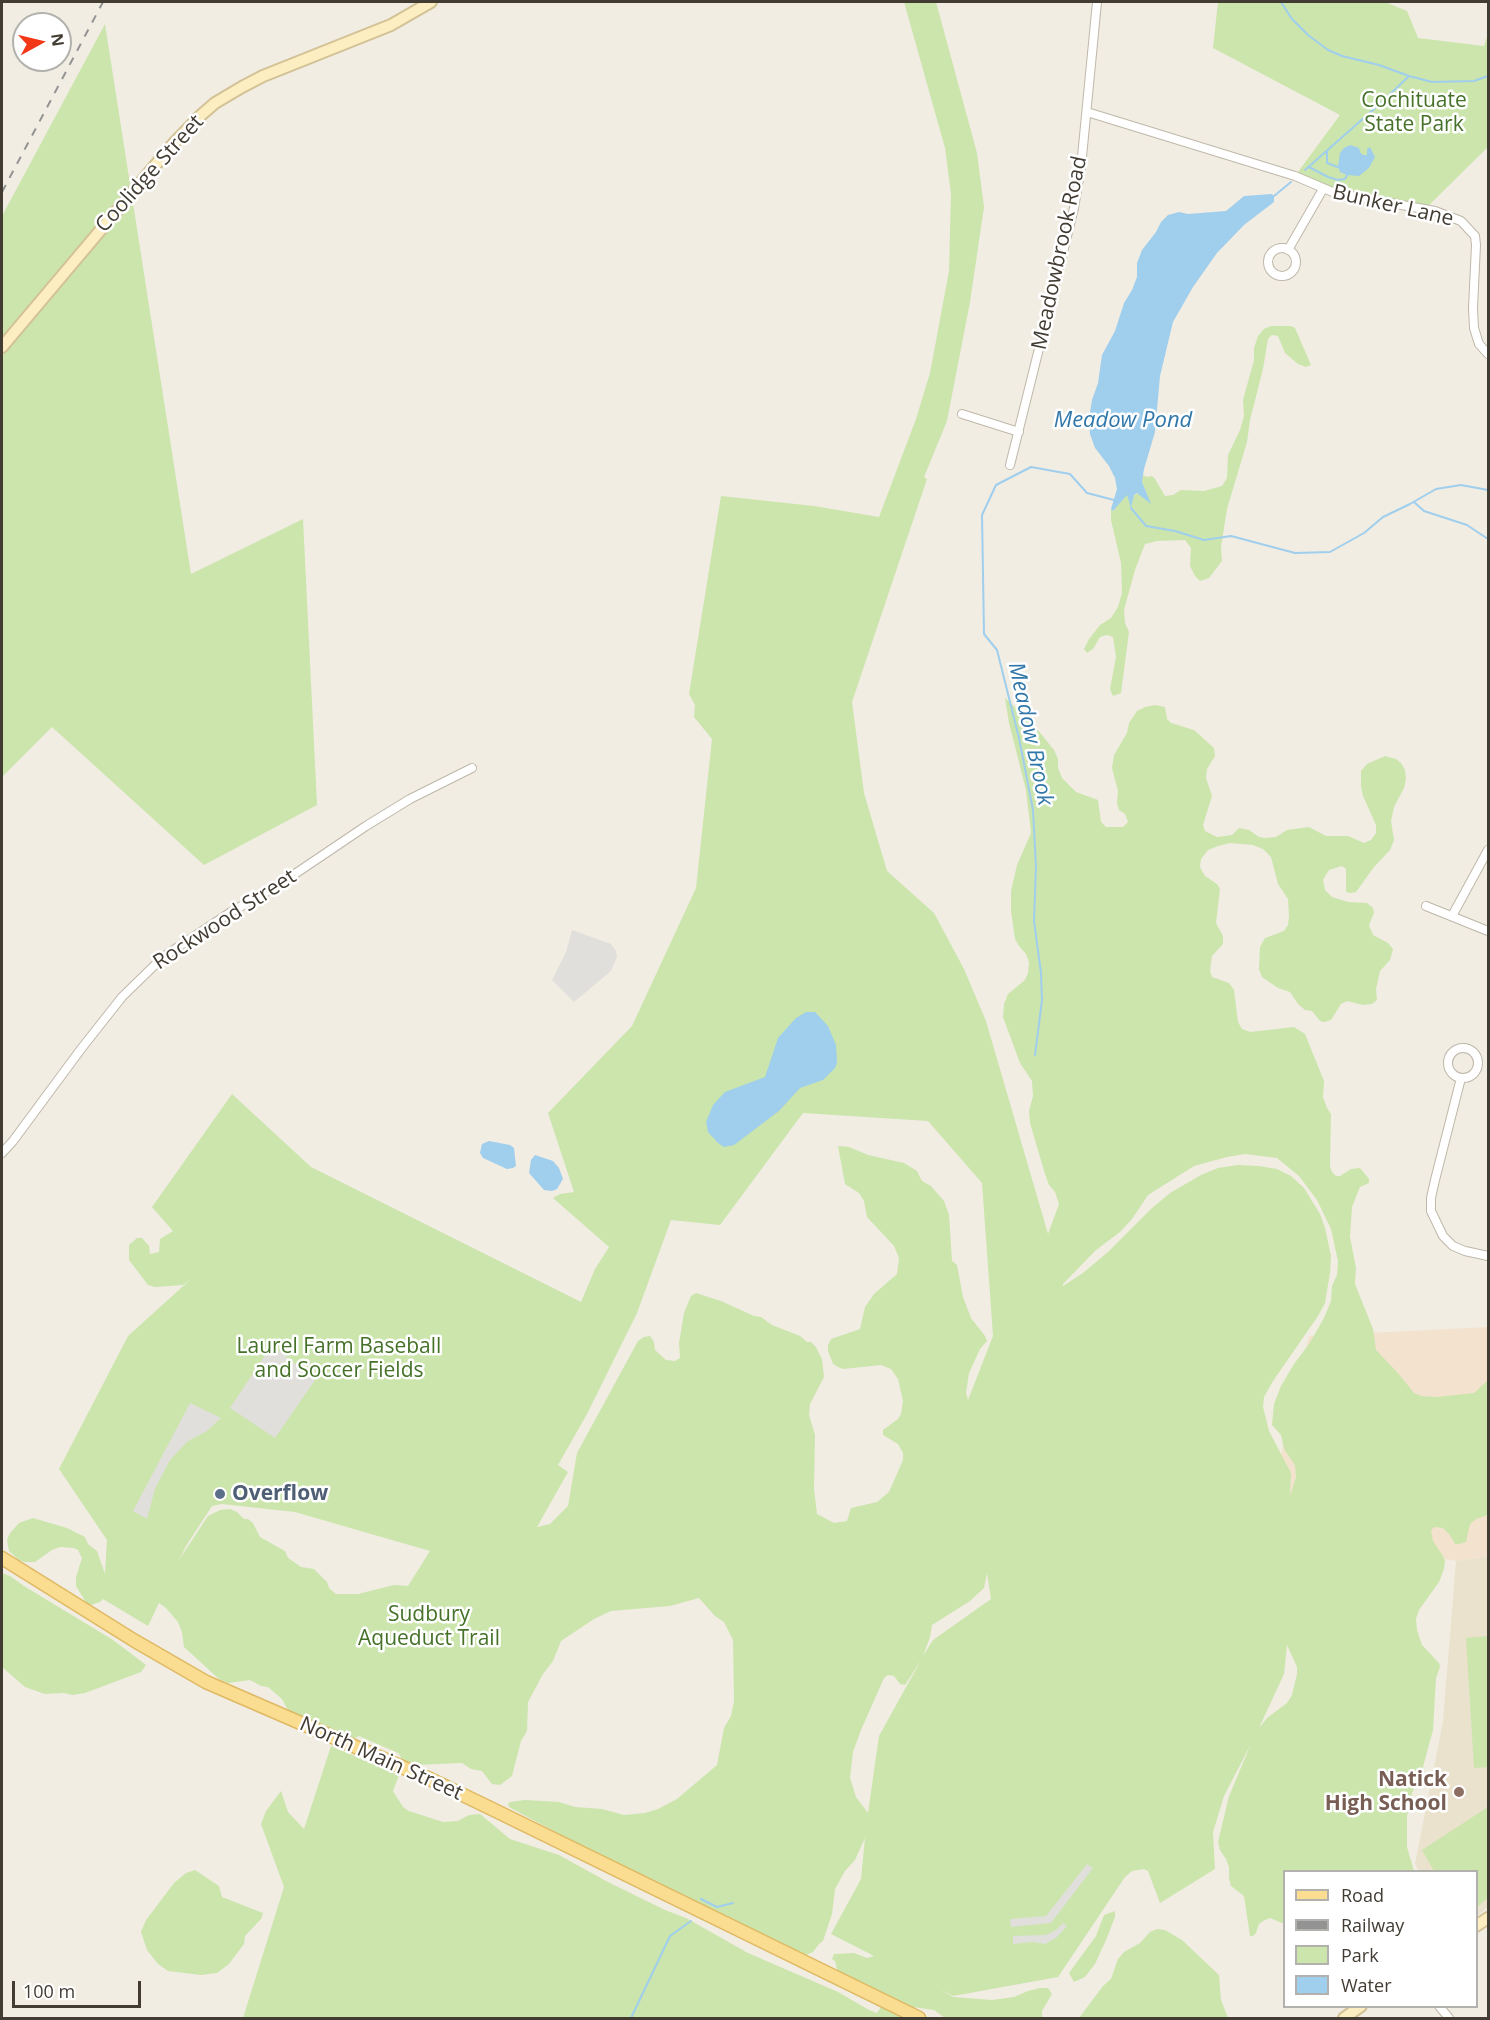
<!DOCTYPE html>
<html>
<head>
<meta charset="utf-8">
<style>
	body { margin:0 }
	#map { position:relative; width:1490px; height:2020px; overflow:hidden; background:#f1ede3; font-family:"Open Sans",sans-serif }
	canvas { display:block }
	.frame { position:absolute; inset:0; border:3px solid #423c33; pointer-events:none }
	.legend { position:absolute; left:1283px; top:1870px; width:195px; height:138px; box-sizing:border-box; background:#fff; border:2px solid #b3b1ad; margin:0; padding:8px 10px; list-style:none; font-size:18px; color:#423c33 }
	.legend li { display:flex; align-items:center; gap:12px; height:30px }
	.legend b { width:30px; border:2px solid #b3b1ad }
	.north { position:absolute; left:12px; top:12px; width:60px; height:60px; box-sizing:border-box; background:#fff; border:2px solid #b3b1ad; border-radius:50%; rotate:82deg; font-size:16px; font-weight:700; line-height:24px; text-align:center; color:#423c33 }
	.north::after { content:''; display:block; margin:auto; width:21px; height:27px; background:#f33818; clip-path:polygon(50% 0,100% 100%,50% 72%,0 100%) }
	.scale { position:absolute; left:12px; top:1981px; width:129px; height:27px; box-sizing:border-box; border:3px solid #423c33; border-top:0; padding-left:8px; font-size:18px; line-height:21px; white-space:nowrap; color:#423c33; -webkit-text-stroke:4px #fff; paint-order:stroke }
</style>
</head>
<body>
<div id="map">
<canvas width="1490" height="2020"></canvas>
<div class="frame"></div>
<ul class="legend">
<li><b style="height:8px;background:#fbdd92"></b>Road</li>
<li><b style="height:8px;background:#939393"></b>Railway</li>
<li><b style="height:16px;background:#cbe5ac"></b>Park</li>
<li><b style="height:16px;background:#a0ceed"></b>Water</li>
</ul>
<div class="north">N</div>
<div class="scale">100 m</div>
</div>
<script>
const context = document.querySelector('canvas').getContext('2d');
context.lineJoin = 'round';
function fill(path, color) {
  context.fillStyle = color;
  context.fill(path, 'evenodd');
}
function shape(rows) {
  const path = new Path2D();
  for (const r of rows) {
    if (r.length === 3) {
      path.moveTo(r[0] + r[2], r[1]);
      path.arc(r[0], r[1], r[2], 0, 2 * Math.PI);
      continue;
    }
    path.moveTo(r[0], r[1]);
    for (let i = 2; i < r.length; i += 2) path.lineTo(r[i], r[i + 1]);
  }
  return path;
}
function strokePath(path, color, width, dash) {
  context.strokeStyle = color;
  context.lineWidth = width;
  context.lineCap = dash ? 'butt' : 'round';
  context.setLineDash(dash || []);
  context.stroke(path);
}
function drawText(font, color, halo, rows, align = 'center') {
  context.font = font + ' "Open Sans",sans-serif';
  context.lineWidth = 5;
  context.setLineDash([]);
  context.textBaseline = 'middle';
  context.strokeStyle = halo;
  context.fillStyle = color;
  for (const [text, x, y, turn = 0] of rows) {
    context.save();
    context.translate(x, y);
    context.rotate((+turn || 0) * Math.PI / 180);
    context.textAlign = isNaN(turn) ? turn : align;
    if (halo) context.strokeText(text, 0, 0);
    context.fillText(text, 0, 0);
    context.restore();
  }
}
fill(shape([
	[1488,1327,1488,1556,1456,1561,1264,1527,1309,1336]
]), '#f3e3ce');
fill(shape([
	[1488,1556,1488,1907,1477,1916,1476,1872,1419,1871,1415,1864,1443,1721,1456,1561]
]), '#eae2cd');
fill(shape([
	[904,2,936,2,977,153,984,207,970,302,947,421,924,477,927,479,852,702,864,793,887,871,934,913,964,969,986,1021,1048,1234,1059,1204,1055,1192,1049,1185,1045,1174,1030,1123,1029,1111,1033,1096,1032,1081,1020,1063,1003,1017,1004,1004,1008,994,1025,980,1028,973,1029,962,1026,954,1019,946,1015,939,1011,911,1011,891,1017,865,1031,833,1026,790,1009,723,1005,698,1033,724,1054,750,1058,759,1058,768,1062,778,1076,792,1098,800,1101,822,1106,827,1123,827,1128,822,1125,814,1119,810,1117,803,1118,791,1112,768,1114,755,1127,733,1129,723,1137,711,1145,707,1155,705,1165,707,1167,719,1171,723,1194,730,1214,748,1215,756,1207,769,1206,778,1212,796,1203,825,1205,831,1217,837,1232,835,1239,828,1249,830,1259,837,1265,838,1276,837,1287,830,1309,827,1326,836,1348,836,1364,843,1371,840,1376,833,1376,825,1363,796,1361,787,1361,771,1367,764,1385,756,1396,759,1401,763,1405,770,1406,779,1404,788,1394,807,1391,821,1394,840,1390,850,1374,867,1356,892,1351,893,1346,892,1346,869,1342,866,1329,870,1323,880,1325,890,1332,897,1348,902,1367,903,1373,908,1374,913,1369,925,1373,935,1388,943,1393,949,1390,960,1380,971,1376,989,1377,1000,1372,1004,1363,1005,1347,1001,1341,1004,1331,1020,1324,1022,1320,1021,1312,1011,1305,1010,1298,1004,1290,992,1278,988,1262,977,1259,969,1260,947,1265,938,1284,931,1288,925,1289,916,1288,899,1278,884,1271,857,1263,849,1253,845,1230,843,1218,846,1208,850,1201,859,1200,867,1205,876,1217,884,1220,889,1216,923,1223,936,1223,944,1212,956,1210,971,1212,977,1229,983,1234,990,1238,1022,1242,1029,1250,1032,1294,1027,1305,1034,1324,1081,1323,1097,1327,1108,1331,1114,1330,1166,1332,1172,1336,1176,1340,1176,1351,1169,1360,1168,1369,1179,1369,1183,1360,1187,1352,1207,1350,1237,1356,1268,1355,1284,1373,1329,1376,1350,1397,1372,1414,1393,1421,1396,1437,1397,1474,1393,1488,1380,1488,1515,1476,1519,1470,1524,1466,1542,1459,1544,1455,1544,1450,1535,1443,1528,1435,1527,1431,1530,1433,1541,1443,1556,1445,1561,1444,1569,1439,1582,1419,1610,1416,1619,1417,1630,1422,1645,1439,1663,1440,1667,1436,1678,1433,1730,1420,1778,1412,1793,1407,1816,1407,1847,1414,1871,1284,1872,1284,1921,1282,1923,1270,1918,1263,1921,1259,1924,1256,1933,1253,1936,1250,1936,1244,1896,1231,1886,1229,1878,1229,1867,1226,1859,1220,1850,1218,1842,1229,1796,1251,1744,1224,1796,1213,1832,1215,1869,1160,1903,1148,1871,1144,1869,1132,1871,1125,1877,1058,1977,953,1996,939,1989,953,1997,992,2000,1014,1997,1028,1991,1040,1988,1048,1988,1052,1994,1042,2011,1042,2018,945,2018,934,2010,912,2007,841,1975,837,1969,835,1961,832,1959,834,1954,854,1953,867,1958,874,1956,831,1934,861,1879,865,1838,855,1860,845,1871,835,1889,832,1914,823,1941,819,1944,813,1952,804,1956,628,1871,509,1807,508,1804,510,1802,525,1800,559,1802,575,1807,602,1809,624,1815,645,1813,658,1809,677,1799,717,1765,724,1728,731,1716,734,1701,733,1640,724,1622,715,1616,699,1598,670,1606,611,1611,594,1619,561,1641,553,1661,543,1674,528,1702,527,1731,521,1741,512,1776,500,1785,492,1784,482,1771,471,1769,462,1763,415,1765,402,1759,398,1753,359,1736,353,1739,289,1712,282,1699,268,1687,261,1686,250,1680,228,1683,219,1679,184,1647,182,1632,178,1622,166,1608,159,1603,148,1626,103,1599,100,1602,91,1605,87,1604,76,1586,76,1577,82,1558,78,1550,74,1548,60,1547,52,1550,35,1562,25,1562,19,1560,9,1551,7,1540,10,1533,19,1523,33,1518,67,1528,85,1537,88,1544,97,1551,105,1574,107,1540,59,1469,128,1336,191,1279,183,1285,155,1287,148,1285,129,1260,129,1245,137,1238,142,1238,149,1246,150,1254,159,1252,160,1239,173,1231,152,1207,232,1094,311,1167,581,1302,595,1269,609,1247,553,1198,560,1194,574,1192,548,1113,632,1026,696,888,712,739,694,717,695,705,689,694,721,496,814,506,879,517,916,419,930,373,949,271,951,194,945,148],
	[803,1113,928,1121,982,1183,993,1336,968,1400,966,1393,969,1373,980,1349,987,1341,985,1336,971,1318,963,1297,957,1265,952,1261,949,1215,944,1201,931,1186,922,1181,917,1171,904,1163,868,1155,849,1147,838,1146,845,1184,859,1193,864,1201,867,1217,894,1246,899,1258,897,1274,874,1294,865,1307,860,1329,831,1339,828,1345,828,1351,833,1364,838,1367,843,1369,881,1365,891,1369,898,1379,903,1401,901,1414,898,1419,883,1430,883,1435,898,1444,903,1453,903,1460,889,1492,877,1502,851,1508,847,1521,834,1523,817,1514,814,1489,815,1435,809,1415,810,1404,824,1377,822,1359,816,1347,811,1342,807,1342,800,1336,772,1325,761,1317,754,1316,721,1301,696,1293,691,1296,684,1313,679,1343,680,1358,675,1361,666,1360,655,1350,654,1342,650,1336,644,1337,638,1341,577,1453,568,1506,550,1524,537,1527,568,1472,558,1465,587,1414,637,1313,671,1220,720,1225],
	[1245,1154,1277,1158,1299,1176,1317,1200,1331,1229,1338,1261,1337,1275,1332,1286,1331,1301,1324,1318,1309,1344,1294,1364,1281,1386,1274,1404,1272,1425,1281,1435,1284,1449,1295,1465,1296,1477,1290,1496,1291,1473,1269,1431,1263,1407,1264,1397,1273,1381,1318,1316,1325,1303,1330,1273,1331,1256,1325,1228,1320,1214,1304,1188,1291,1176,1277,1169,1259,1166,1238,1165,1218,1168,1201,1175,1170,1193,1151,1209,1108,1252,1083,1273,1063,1286,1063,1284,1096,1250,1120,1232,1132,1219,1148,1195,1194,1166,1227,1157],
	[222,1504,295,1512,430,1551,408,1586,394,1585,358,1594,336,1594,329,1588,327,1582,314,1569,301,1567,294,1562,288,1558,285,1551,260,1537,253,1523,248,1519,244,1519,237,1512,230,1509,220,1510,208,1516,179,1560,186,1546,212,1506],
	[987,1573,991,1599,933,1640,923,1656,930,1637,932,1625,970,1601,984,1588],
	[1287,1645,1297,1667,1297,1674,1292,1695,1287,1703,1267,1718,1259,1728,1284,1674],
	[921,1660,879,1736,868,1813,856,1797,850,1778,853,1752,861,1730,884,1678,888,1675,894,1676,900,1684,905,1685],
	[1218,2,1385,2,1407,11,1418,38,1484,46,1488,34,1488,147,1425,209,1347,196,1295,176,1340,115,1213,48],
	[105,24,191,574,303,519,317,805,204,865,52,727,2,777,2,216],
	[1271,326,1291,326,1295,328,1311,365,1306,367,1298,364,1285,353,1278,336,1272,335,1268,339,1263,369,1250,420,1247,442,1227,509,1221,547,1222,561,1209,578,1200,581,1195,576,1190,566,1191,548,1185,540,1157,541,1145,544,1135,570,1124,610,1125,623,1129,632,1121,693,1113,696,1110,689,1116,657,1113,637,1107,635,1100,637,1093,649,1087,653,1084,649,1089,639,1100,625,1111,618,1118,607,1122,593,1121,563,1111,520,1111,509,1113,511,1127,494,1131,506,1134,495,1138,493,1150,503,1142,482,1143,475,1147,477,1152,476,1155,479,1165,496,1173,495,1181,490,1204,491,1222,486,1227,478,1228,455,1240,430,1244,416,1243,400,1254,360,1254,348,1258,336,1264,329],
	[2,1573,10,1576,24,1586,113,1640,146,1665,141,1672,85,1693,72,1695,64,1693,45,1694,25,1687,2,1667],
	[1488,1636,1488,1767,1474,1768,1466,1638],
	[331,1746,399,1775,393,1791,403,1807,409,1811,443,1822,458,1821,469,1815,480,1814,510,1839,559,1855,606,1881,665,1910,686,1918,748,1953,838,1992,869,2010,877,2013,881,2007,902,2018,243,2018,284,1887,261,1824,266,1811,281,1791,288,1812,304,1829],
	[1488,1807,1488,1898,1477,1907,1476,1872,1434,1871,1422,1850],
	[195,1870,219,1886,222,1897,263,1913,261,1919,245,1936,244,1944,229,1964,217,1973,201,1975,168,1971,158,1964,147,1950,141,1932,146,1920,174,1883,186,1873],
	[1115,1911,1115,1917,1106,1940,1095,1964,1085,1977,1074,1982,1069,1973,1096,1936,1104,1915],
	[1157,1929,1165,1930,1182,1940,1219,1975,1221,2000,1228,2018,1079,2018,1103,1986,1111,1979,1118,1959,1124,1952,1140,1943,1150,1932]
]), '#cbe5ac');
fill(shape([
	[572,930,611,944,616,951,617,957,611,971,574,1002,552,980,566,952],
	[272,1345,315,1380,275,1438,230,1408],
	[190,1403,221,1418,207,1431,188,1441,170,1460,155,1489,147,1519,133,1511],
	[1087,1864,1093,1868,1051,1923,1011,1927,1010,1919,1046,1916],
	[1063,1923,1067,1926,1056,1938,1045,1944,1032,1942,1013,1944,1013,1936,1046,1935,1056,1930]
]), '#e1dfdb');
fill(shape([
	[1350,145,1359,148,1360,152,1363,155,1367,155,1367,149,1370,147,1375,157,1369,168,1359,176,1347,175,1340,172,1338,167,1340,153,1344,148],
	[1272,194,1274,196,1274,202,1244,225,1217,253,1193,287,1173,322,1160,376,1155,432,1144,469,1142,482,1151,504,1137,493,1134,495,1131,508,1127,495,1113,511,1111,509,1117,489,1115,478,1109,466,1095,448,1090,434,1089,419,1092,400,1098,383,1102,355,1115,331,1124,303,1132,290,1137,277,1137,263,1142,250,1156,232,1161,222,1168,215,1179,212,1188,214,1226,211,1244,196],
	[806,1012,815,1012,828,1026,836,1045,837,1063,835,1068,823,1080,800,1088,779,1111,734,1145,724,1147,718,1143,708,1132,706,1122,713,1105,725,1092,765,1077,778,1038,796,1018],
	[489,1141,510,1145,514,1148,516,1166,513,1168,507,1169,483,1158,480,1153,482,1144],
	[535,1155,553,1161,559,1168,563,1179,557,1189,552,1191,544,1190,529,1173,531,1160]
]), '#a0ceed');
strokePath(shape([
	[1281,2,1292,19,1308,35,1328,50,1342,56,1379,65,1409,76,1432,82,1474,81,1488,76],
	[1327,152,1327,163,1338,167],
	[1309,167,1328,177,1338,180,1345,179,1347,175],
	[1305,170,1383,101,1409,76],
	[1274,196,1291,182],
	[1414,502,1424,511,1467,525,1488,539],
	[1131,508,1146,526,1175,531,1204,540,1231,536,1295,553,1330,552,1364,533,1383,517,1410,504,1436,489,1461,485,1488,490],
	[1035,1055,1042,1000,1041,973,1034,921,1036,867,1033,810,1019,738,997,650,984,634,982,515,996,485,1031,467,1070,474,1087,493,1114,500],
	[701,1899,717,1907,733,1903],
	[631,2018,670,1936,691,1921]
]), '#a0ceed', 2);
const street = shape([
	[1087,112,1295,176,1335,193,1435,211,1461,221,1475,236,1476,245,1473,308,1474,328,1479,344,1488,354],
	[1282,262,14],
	[1288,250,1323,189],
	[962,414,1019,432],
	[1010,465,1074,208,1081,167,1097,2],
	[1426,906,1488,931],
	[1452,916,1488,850],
	[1463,1063,15],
	[1461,1078,1435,1180,1431,1198,1431,1211,1443,1236,1453,1246,1465,1251,1488,1256],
	[2,1153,13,1141,81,1049,122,997,163,957,231,912,277,886,366,826,410,799,472,768],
	[1439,2006,1449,2018]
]);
const secondary = shape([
	[2,347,174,143,200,116,215,103,242,87,263,76,391,25,431,2],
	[1476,1926,1488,1918],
	[1344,2018,1361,2006]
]);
const primary = shape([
	[2,1558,135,1641,206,1682,432,1780,490,1808,919,2018]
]);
strokePath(street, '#bfb7a9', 10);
strokePath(secondary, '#d3c296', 14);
strokePath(primary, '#dfb963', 15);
strokePath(street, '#fff', 8);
strokePath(secondary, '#fdeec1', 10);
strokePath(primary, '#fbdd92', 12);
strokePath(shape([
	[2,192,103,2]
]), '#939393', 2, [8, 8]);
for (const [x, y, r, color] of [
	[220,1494,6,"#5c6f8a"],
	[1459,1792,6,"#8d6e63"]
]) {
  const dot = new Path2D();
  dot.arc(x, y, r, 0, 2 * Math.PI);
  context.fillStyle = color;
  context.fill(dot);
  strokePath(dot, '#fff', 2);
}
drawText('21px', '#457129', '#fff', [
	["Cochituate",1414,101],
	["State Park",1414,125],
	["Laurel Farm Baseball",339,1347],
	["and Soccer Fields",339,1371],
	["Sudbury",429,1615],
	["Aqueduct Trail",429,1639]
]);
drawText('21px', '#423c33', '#fff', [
	["Coolidge Street",150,174,-48],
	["Bunker Lane",1393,206,13],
	["Meadowbrook Road",1060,253,-78],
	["Rockwood Street",225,920,-33],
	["North Main Street",381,1759,24]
]);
drawText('bold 21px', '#4e5e75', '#fff', [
	["Overflow",232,1494]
], 'left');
drawText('bold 21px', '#785e54', '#fff', [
	["Natick",1447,1780],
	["High School",1447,1804]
], 'right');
drawText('italic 22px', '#3177aa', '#fff', [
	["Meadow Pond",1123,421],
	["Meadow Brook",1030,734,78]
]);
</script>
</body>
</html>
